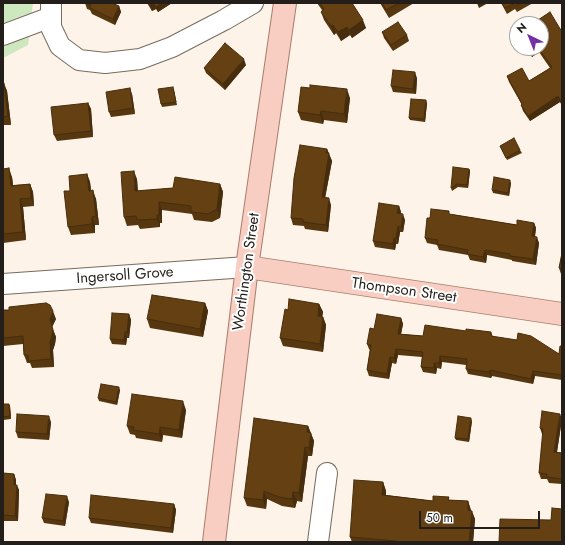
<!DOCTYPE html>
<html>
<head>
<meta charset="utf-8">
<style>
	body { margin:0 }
	#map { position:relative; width:565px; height:545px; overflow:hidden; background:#fef3e8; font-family:Jost,sans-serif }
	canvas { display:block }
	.frame { position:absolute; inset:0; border:4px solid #231e19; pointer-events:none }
	.north { position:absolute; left:509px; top:16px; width:40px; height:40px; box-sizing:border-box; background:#fff; border:1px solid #a7a5a3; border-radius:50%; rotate:317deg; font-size:11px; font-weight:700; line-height:16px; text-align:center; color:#231e19 }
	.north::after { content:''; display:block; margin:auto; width:14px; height:18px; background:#7430a4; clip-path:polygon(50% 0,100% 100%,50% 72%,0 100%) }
	.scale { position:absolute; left:419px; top:511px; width:121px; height:18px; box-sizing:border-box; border:2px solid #231e19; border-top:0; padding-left:5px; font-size:12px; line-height:14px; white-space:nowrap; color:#231e19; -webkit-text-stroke:3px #fff; paint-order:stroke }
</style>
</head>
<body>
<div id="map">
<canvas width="565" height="545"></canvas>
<div class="frame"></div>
<div class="north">N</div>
<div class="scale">50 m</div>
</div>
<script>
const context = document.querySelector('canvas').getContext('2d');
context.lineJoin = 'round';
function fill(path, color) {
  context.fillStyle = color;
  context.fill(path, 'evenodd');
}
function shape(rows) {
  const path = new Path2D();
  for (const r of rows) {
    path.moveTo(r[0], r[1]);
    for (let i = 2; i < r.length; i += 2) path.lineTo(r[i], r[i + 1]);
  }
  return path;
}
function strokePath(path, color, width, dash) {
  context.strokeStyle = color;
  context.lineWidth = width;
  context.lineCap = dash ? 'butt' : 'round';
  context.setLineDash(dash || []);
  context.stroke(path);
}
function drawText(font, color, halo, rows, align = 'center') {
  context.font = font + ' Jost,sans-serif';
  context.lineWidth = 4;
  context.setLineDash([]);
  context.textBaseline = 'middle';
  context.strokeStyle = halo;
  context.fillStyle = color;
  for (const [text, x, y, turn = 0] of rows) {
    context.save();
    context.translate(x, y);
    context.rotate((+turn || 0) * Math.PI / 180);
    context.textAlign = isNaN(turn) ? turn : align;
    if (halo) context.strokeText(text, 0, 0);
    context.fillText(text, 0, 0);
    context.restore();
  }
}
fill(shape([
	[3,3,33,3,28,45,3,58]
]), '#cde7be');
const minor = shape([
	[51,3,51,27,60,46,79,60,105,63,140,59,172,47,224,20,253,3],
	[3,35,51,17],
	[3,284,247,267],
	[318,542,327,473]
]);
const major = shape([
	[247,267,562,314],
	[214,542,247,267,285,3]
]);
strokePath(minor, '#776b5e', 22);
strokePath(major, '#ab7c6c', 24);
strokePath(minor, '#fff', 20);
strokePath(major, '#f8cec2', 22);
fill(shape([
	[85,3,116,5,119,6,121,12,115,25,92,14,90,10,87,9],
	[147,3,172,3,158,12,156,9,152,11],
	[317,3,352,3,366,28,352,38,350,35,341,41,336,33,334,35,324,20,321,12,322,10],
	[380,3,414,3,389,18],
	[501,3,533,3,517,12,515,9,507,14],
	[382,32,407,35,409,41,393,51,384,38],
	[562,32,562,106,560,102,530,121,523,111,521,105,522,105,509,82,507,76,529,81,550,68,539,52,532,57,526,48,541,48],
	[246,65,225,90,206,73,204,68],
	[417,78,416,94,393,92,391,86],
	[3,83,7,91,11,125,3,125],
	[174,90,177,105,162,107,161,104],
	[132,94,135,114,111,117,109,112],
	[350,98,347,123,324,120,323,124,301,120,298,112],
	[88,103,91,109,93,137,57,141,54,135],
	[427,103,425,122,410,120,409,118],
	[500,146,520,150,522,153,507,160],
	[327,149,332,161,325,197,331,205,328,232,305,229,304,226,293,225,291,218],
	[3,169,12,177,13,185,30,184,33,192,34,206,23,207,26,240,3,243],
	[469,169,470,171,468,188,458,187,452,191,451,188],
	[87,174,90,182,91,191,96,199,99,225,95,225,95,233,71,235,68,227,70,191],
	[137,179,138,191,173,188,220,184,223,192,220,218,212,222,194,220,192,214,162,210,162,223,160,223,160,227,140,229,138,225,127,226,124,217],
	[511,183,509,196,493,193,492,190],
	[399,206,401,212,400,214,405,220,403,232,400,232,398,244,396,244,395,250,375,247,373,241],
	[450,214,517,225,534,223,536,228,535,237,539,243,536,265,512,261,512,260,487,255,486,263,470,260,468,255,439,250,437,245,427,243,425,238,430,218],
	[562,253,562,274,561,274,559,268],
	[205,303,208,311,203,337,150,328,147,319],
	[319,304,323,312,322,317,323,317,326,325,323,352,283,346,280,338],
	[3,310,56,319,52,327,56,337,55,344,53,350,54,367,32,368,30,363,27,363,24,355,23,344,3,346],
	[129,314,131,320,129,338,127,338,126,345,112,344,110,339],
	[401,318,403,324,401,334,423,336,466,331,491,332,493,337,559,354,562,346,562,380,535,376,533,384,492,376,491,378,468,374,466,369,466,365,442,362,441,369,437,368,436,374,423,372,421,367,422,357,398,355,396,364,392,363,389,379,369,376,367,370,370,350,369,349,367,344,374,329],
	[120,390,117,405,99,401,98,398],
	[3,404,10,406,11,419,3,420],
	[186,410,182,438,163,435,162,442,136,438,135,435,130,434,127,426],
	[562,419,557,452,562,453,562,484,549,483,547,479,541,479,539,473,543,434,542,434,540,428],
	[472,421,469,442,456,440,455,438],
	[51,422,49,440,18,438,16,432],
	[308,426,314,441,312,456,308,456,302,502,297,501,295,508,282,506,267,499,266,509,247,506,244,498],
	[3,473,14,474,16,480,16,485,19,490,18,521,3,521],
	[383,482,386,491,386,495,433,501,449,497,449,500,468,501,471,511,475,519,473,542,352,542,350,537],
	[69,502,65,526,44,523,42,518],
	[174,504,176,510,173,533,91,523,89,518]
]), '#56370f');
fill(shape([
	[153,3,156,9,152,11,150,5],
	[161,3,172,3,158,12,156,7],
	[477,3,488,3,479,8],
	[119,6,121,12,115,25,113,19],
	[363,20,366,28,352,38,349,30],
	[333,25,336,33,334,35,331,26],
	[347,27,350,35,341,41,338,32],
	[535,48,538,48,539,52,532,57,530,51],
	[244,59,246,65,225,90,223,84],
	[415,72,417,78,416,94,413,89],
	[4,83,7,91,11,125,8,116],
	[130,88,132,94,135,114,133,108],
	[347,89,350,98,347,123,344,114],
	[558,96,560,102,530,121,528,116],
	[426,100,427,103,425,122,424,119],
	[88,103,91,109,93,137,91,131],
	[321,111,324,120,323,124,320,115],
	[327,149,332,161,324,204,322,197],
	[9,168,12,177,14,194,11,186],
	[469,169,470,171,468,188,467,185],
	[134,171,137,179,138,199,135,191],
	[87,174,90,182,92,199,89,191],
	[510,180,511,183,509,196,508,193],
	[30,184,33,192,34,206,31,198],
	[220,184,223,192,220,218,217,209],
	[93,190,96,199,99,225,96,216],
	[329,198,331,205,328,232,326,225],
	[20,199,23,207,26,240,23,232],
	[159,202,162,210,162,223,159,215],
	[399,206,401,212,399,219,397,213],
	[403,214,405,220,403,232,401,227],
	[157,215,160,223,160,227,157,219],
	[92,217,95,225,95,233,92,224],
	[534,223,536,228,534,242,532,236],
	[398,226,400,232,398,244,396,238],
	[537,237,539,243,536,265,533,259],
	[394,238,396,244,395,250,393,244],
	[485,250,487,255,486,263,483,257],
	[205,303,208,311,203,337,200,329],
	[319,304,323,312,321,324,318,316],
	[53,311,56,319,52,327,56,337,55,344,53,350,54,367,51,359,50,342,50,319],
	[129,314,131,320,129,338,127,332],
	[323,317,326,325,323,352,320,344],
	[401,318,403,324,400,339,398,334],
	[125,332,127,338,126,345,124,340],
	[396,349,398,355,396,364,394,358],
	[440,356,442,362,441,369,439,363],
	[390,357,392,363,389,379,387,374],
	[434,363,437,368,436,374,434,368],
	[490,370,492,376,491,378,489,372],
	[533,371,535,376,533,384,531,379],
	[119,387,120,390,117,405,116,402],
	[183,401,186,410,182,438,179,430],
	[9,404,10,406,11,419,10,416],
	[560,414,562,419,556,458,554,452],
	[49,416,51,422,49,440,47,434],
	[471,418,472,421,469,442,468,439],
	[308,426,314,441,312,456,309,448,307,432],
	[160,427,163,435,162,442,159,434],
	[305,447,308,456,302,502,299,493],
	[14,474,16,480,16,490,14,485],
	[383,482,386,491,385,503,382,495],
	[17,485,19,490,18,521,15,516],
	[264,491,267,499,266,509,263,500],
	[293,492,297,501,295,508,292,499],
	[67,496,69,502,65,526,63,521],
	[468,501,471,510,471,519,468,510],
	[174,504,176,510,173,533,171,528],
	[472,511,475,519,473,542,469,542]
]), '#462d0d');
const building = shape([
	[85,3,112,3,119,6,113,19,90,8,91,5,85,3],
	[149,3,161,3,156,7,153,3,150,5,149,3],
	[320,3,352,3,363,20,349,30,347,27,338,32,333,25,331,26,321,12,324,9,320,3],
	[382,3,399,3,386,10,382,3],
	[502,3,521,3,515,6,513,4,505,8,502,3],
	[550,12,562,32,562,104,558,96,528,116,521,105,522,104,507,76,522,68,529,81,552,67,538,48,541,48,541,24,532,24,550,12],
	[398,22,407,35,391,45,382,32,398,22],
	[225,43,244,59,223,84,204,68,225,43],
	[528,48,535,48,530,51,528,48],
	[393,70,415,72,413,89,391,86,393,70],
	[3,83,4,83,8,116,3,117,3,83],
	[310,85,347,89,344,114,321,111,320,115,298,112,301,87,310,88,310,85],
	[173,87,176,102,161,104,158,89,173,87],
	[130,88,133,108,109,112,106,92,130,88],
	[411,99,426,100,424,119,409,118,411,99],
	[88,103,91,131,54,135,51,107,88,103],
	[514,138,520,150,506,158,500,146,514,138],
	[300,145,327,149,326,153,329,153,322,197,329,198,326,225,303,222,303,219,291,218,294,178,300,145],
	[453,167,469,169,467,185,457,184,451,188,453,167],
	[9,168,11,186,30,184,31,198,20,199,23,232,3,234,3,169,9,168],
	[134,171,135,191,173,188,175,177,220,184,217,209,208,214,191,212,191,206,159,202,159,215,157,215,157,219,137,220,136,216,124,217,121,172,134,171],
	[87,174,89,191,93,190,96,216,92,217,92,224,68,227,64,191,70,191,69,176,87,174],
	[494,177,510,180,508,193,492,190,494,177],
	[379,203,399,206,397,213,403,214,401,227,398,226,396,238,394,238,393,244,373,241,379,203],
	[431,209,449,211,449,214,517,225,517,220,534,223,532,236,537,237,533,259,510,256,510,254,485,250,483,257,467,254,468,250,437,244,438,240,425,238,427,218,430,218,431,209],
	[562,253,562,269,559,268,562,253],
	[152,295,205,303,200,329,147,319,152,295],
	[289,299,319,304,318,316,323,317,320,344,280,338,285,309,288,310,289,299],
	[46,303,50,305,53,311,50,319,53,330,52,336,50,342,51,359,29,361,28,355,24,355,23,336,3,338,3,310,9,310,9,307,46,303],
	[112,313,129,314,127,332,125,332,124,340,110,339,112,313],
	[377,314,401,318,398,334,423,336,425,325,466,331,466,329,491,332,491,336,517,340,518,333,531,336,559,354,560,346,562,346,562,375,533,371,531,379,490,370,489,372,466,369,467,359,440,356,439,363,434,363,434,368,421,367,423,352,396,349,394,358,390,357,387,374,367,370,371,345,367,344,370,328,374,329,377,314],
	[101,384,119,387,116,402,98,398,101,384],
	[132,394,183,401,179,430,160,427,159,434,133,430,134,427,127,426,132,394],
	[3,404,9,404,10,416,3,417,3,404],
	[542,411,560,414,554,452,562,453,562,479,547,477,547,474,539,473,543,429,540,428,542,411],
	[17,414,49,416,47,434,16,432,17,414],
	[458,416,471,418,468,439,455,438,458,416],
	[254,418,308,426,307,432,311,433,309,448,305,447,299,493,293,492,292,499,279,497,264,491,263,500,244,498,254,418],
	[3,473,14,474,14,485,17,485,15,516,3,515,3,473],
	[354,480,383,482,382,495,433,501,433,496,449,497,448,500,468,501,468,510,472,511,469,542,396,542,396,541,350,537,354,480],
	[46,494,67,496,63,521,42,518,46,494],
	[91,495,174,504,171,528,89,518,91,495],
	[552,508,562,509,562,542,499,542,500,519,551,520,552,508]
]);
fill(building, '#644012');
strokePath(building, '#462d0d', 1);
drawText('15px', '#231e19', '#fff', [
	["Worthington Street",247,272,-82],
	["Ingersoll Grove",125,276,-4],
	["Thompson Street",404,291,8]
]);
</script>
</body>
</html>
